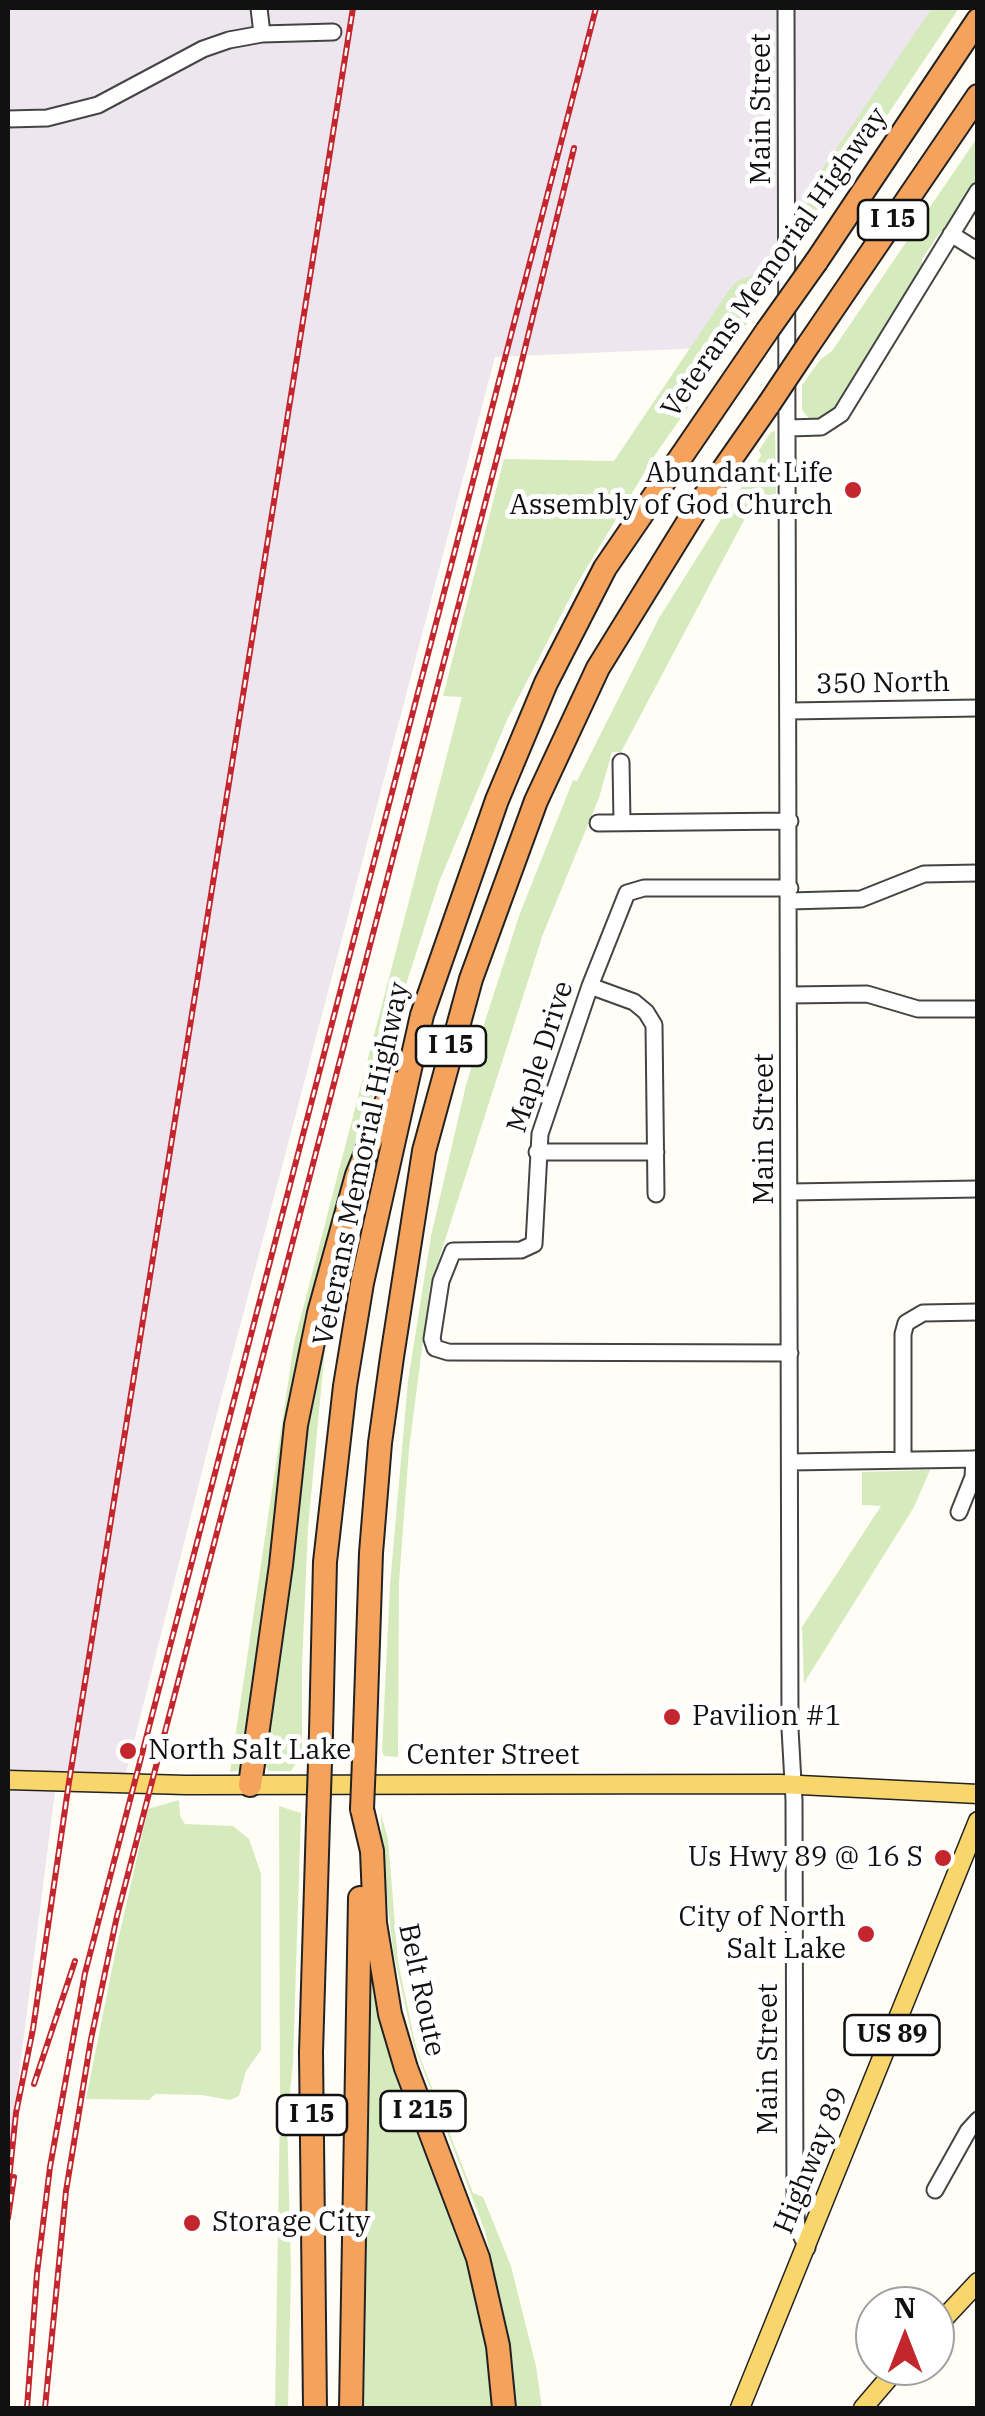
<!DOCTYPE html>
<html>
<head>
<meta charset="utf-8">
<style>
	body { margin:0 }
	#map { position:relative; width:985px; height:2416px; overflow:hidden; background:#fffdf5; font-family:"IBM Plex Serif",serif }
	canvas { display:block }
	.frame { position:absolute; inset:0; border:10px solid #111; pointer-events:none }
	.north { position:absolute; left:855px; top:2286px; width:100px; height:100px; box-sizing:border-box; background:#fff; border:2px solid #a0a0a0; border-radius:50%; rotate:0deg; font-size:28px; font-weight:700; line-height:40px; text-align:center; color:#111 }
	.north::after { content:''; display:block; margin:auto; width:35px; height:45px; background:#c4262e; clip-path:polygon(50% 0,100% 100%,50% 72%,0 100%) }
</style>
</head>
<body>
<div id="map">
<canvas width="985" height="2416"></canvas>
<div class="frame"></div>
<div class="north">N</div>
</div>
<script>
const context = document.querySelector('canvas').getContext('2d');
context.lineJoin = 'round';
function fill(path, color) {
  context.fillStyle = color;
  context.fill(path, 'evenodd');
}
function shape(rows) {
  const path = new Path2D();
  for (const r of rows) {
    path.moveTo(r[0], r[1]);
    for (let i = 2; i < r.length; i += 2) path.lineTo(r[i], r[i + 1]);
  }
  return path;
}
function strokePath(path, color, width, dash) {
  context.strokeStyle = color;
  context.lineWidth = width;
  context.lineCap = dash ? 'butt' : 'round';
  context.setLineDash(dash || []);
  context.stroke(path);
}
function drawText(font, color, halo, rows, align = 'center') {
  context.font = font + ' "IBM Plex Serif",serif';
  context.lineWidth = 10;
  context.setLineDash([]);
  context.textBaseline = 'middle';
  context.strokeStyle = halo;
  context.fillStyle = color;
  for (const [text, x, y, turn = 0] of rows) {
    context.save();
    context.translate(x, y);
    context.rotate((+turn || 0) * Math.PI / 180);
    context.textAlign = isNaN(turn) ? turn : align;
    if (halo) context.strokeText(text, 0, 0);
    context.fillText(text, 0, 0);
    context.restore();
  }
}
fill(shape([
	[8,8,958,8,808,233,727,347,495,357,209,1444,121,1793,55,1792,8,2161]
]), '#eee6ef');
fill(shape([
	[932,8,959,8,802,243,802,199],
	[977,138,977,178,948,226,938,235,922,259,922,266,837,409,825,418,812,422,802,410,802,385,820,360,832,351],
	[756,274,764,274,774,285,657,452,578,582,507,720,439,882,392,1028,352,1168,242,1770,230,1772,294,1343,462,697,443,696,504,459,614,461,729,290,737,281],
	[775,431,776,495,764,496,750,509,621,752,612,752,599,798,543,934,430,1287,409,1449,399,1582,398,1757,384,1756,382,1751,390,1585,408,1381,431,1236,466,1085,486,1018,519,916,573,780,577,781,659,618,761,456,759,450,771,432],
	[327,1327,308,1528,302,1666,302,1754,291,1771,269,1771,265,1766,273,1683,304,1444],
	[930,1470,914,1507,804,1683,802,1627,881,1506,862,1505,862,1472],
	[179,1800,180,1816,185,1824,233,1826,249,1839,261,1874,261,2050,246,2071,239,2096,230,2100,202,2095,155,2094,149,2100,86,2099,116,1949,148,1809],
	[279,1806,301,1813,293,2062,287,2120,291,2269,288,2408,275,2408,280,2107],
	[381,1814,388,1839,398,1962,416,2047,473,2193,483,2197,511,2266,536,2366,542,2408,515,2408,513,2363,485,2231,414,2045,393,1950,382,1854],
	[372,1962,468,2255,490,2349,495,2408,364,2408]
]), '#d5ebbd');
const minor = shape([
	[259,8,262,34],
	[786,8,790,1729,794,1800,795,2205,797,2226,807,2248],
	[8,119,47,118,98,105,203,49,229,40,262,34,333,32],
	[951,234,978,251],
	[789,428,821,427,841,414,978,191],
	[790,711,978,708],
	[621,762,622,822],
	[598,823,790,821],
	[790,888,644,888,627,893,590,986,540,1134,534,1244,521,1250,453,1251,441,1281,432,1339,435,1348,448,1352,790,1353],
	[790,901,861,899,924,874,978,873],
	[590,986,634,1002,646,1012,654,1025,656,1194],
	[790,995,867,994,918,1009,978,1009],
	[537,1152,656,1152],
	[790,1192,978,1189],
	[903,1460,903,1334,906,1323,923,1313,978,1312],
	[790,1462,978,1459],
	[959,1512,973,1477,974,1459],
	[935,2190,968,2131,978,2120]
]);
const major = shape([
	[8,1780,186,1785,780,1784,978,1794],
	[935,2328,978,2282],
	[740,2408,978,1821],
	[863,2408,899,2366]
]);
const highway = shape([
	[816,262,978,20],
	[809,344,978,96],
	[321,1733,325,1562,345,1386,362,1283,422,1015,497,800,546,683,605,568,767,331],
	[364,1760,371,1553,380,1443,392,1357,424,1151,471,979,536,801,598,668,698,506,769,404],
	[250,1785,281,1565,296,1425,319,1313,357,1175,394,1083],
	[362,1809,372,1851,375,1923,390,2014,406,2068,478,2258,498,2346,504,2408],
	[315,2408,311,2052,318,1821],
	[351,2408,360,1898]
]);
strokePath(minor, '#444', 19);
strokePath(major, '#222', 21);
strokePath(highway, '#222', 26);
strokePath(minor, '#fff', 15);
strokePath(major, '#f9d66b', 18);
strokePath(highway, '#f5a25d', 22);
const rail = shape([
	[34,2084,75,1961],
	[8,2189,16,2113,33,2029,69,1782,353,8],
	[8,2218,14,2177],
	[27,2408,37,2273,50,2167,85,1973,596,8],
	[45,2408,66,2191,91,2039,117,1916,517,381,574,148]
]);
strokePath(rail, '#c4262e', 6);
strokePath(rail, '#fff', 2.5, [8]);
const highwayBridge = shape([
	[767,331,816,262],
	[769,404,809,344],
	[362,1809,364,1760],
	[318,1821,321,1733]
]);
strokePath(highwayBridge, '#222', 26, []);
strokePath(highwayBridge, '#f5a25d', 22);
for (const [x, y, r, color] of [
	[853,490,10,"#c4262e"],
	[672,1717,10,"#c4262e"],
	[128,1751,10,"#c4262e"],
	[943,1858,10,"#c4262e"],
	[866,1934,10,"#c4262e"],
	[192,2223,10,"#c4262e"]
]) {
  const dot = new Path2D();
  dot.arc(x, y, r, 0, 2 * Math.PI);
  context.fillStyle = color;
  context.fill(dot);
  strokePath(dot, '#fff', 4);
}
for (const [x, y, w] of [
	[893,220,70],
	[451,1046,70],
	[892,2035,95],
	[423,2111,85],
	[312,2115,70]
]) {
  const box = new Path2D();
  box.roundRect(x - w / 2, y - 20, w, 40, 8);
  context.fillStyle = '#fff';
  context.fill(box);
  strokePath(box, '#111', 2.5);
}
drawText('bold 25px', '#111', null, [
	["I 15",893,220],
	["I 15",451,1046],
	["US 89",892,2035],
	["I 215",423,2111],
	["I 15",312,2115]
]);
drawText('28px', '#111', '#fff', [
	["Main Street",762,109,-90],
	["Veterans Memorial Highway",775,263,-55],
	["350 North",883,684,-1],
	["Maple Drive",541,1057,-72],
	["Main Street",765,1129,-90],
	["Veterans Memorial Highway",362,1164,-78],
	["Center Street",493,1756],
	["Belt Route",421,1990,78],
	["Main Street",769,2059,-90],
	["Highway 89",812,2161,-68]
]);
drawText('28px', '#111', '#fff', [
	["Abundant Life",833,474],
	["Assembly of God Church",833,506],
	["Pavilion #1",692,1717,"left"],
	["North Salt Lake",148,1751,"left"],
	["Us Hwy 89 @ 16 S",923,1858],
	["City of North",846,1918],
	["Salt Lake",846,1950],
	["Storage City",212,2223,"left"]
], 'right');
</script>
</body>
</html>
